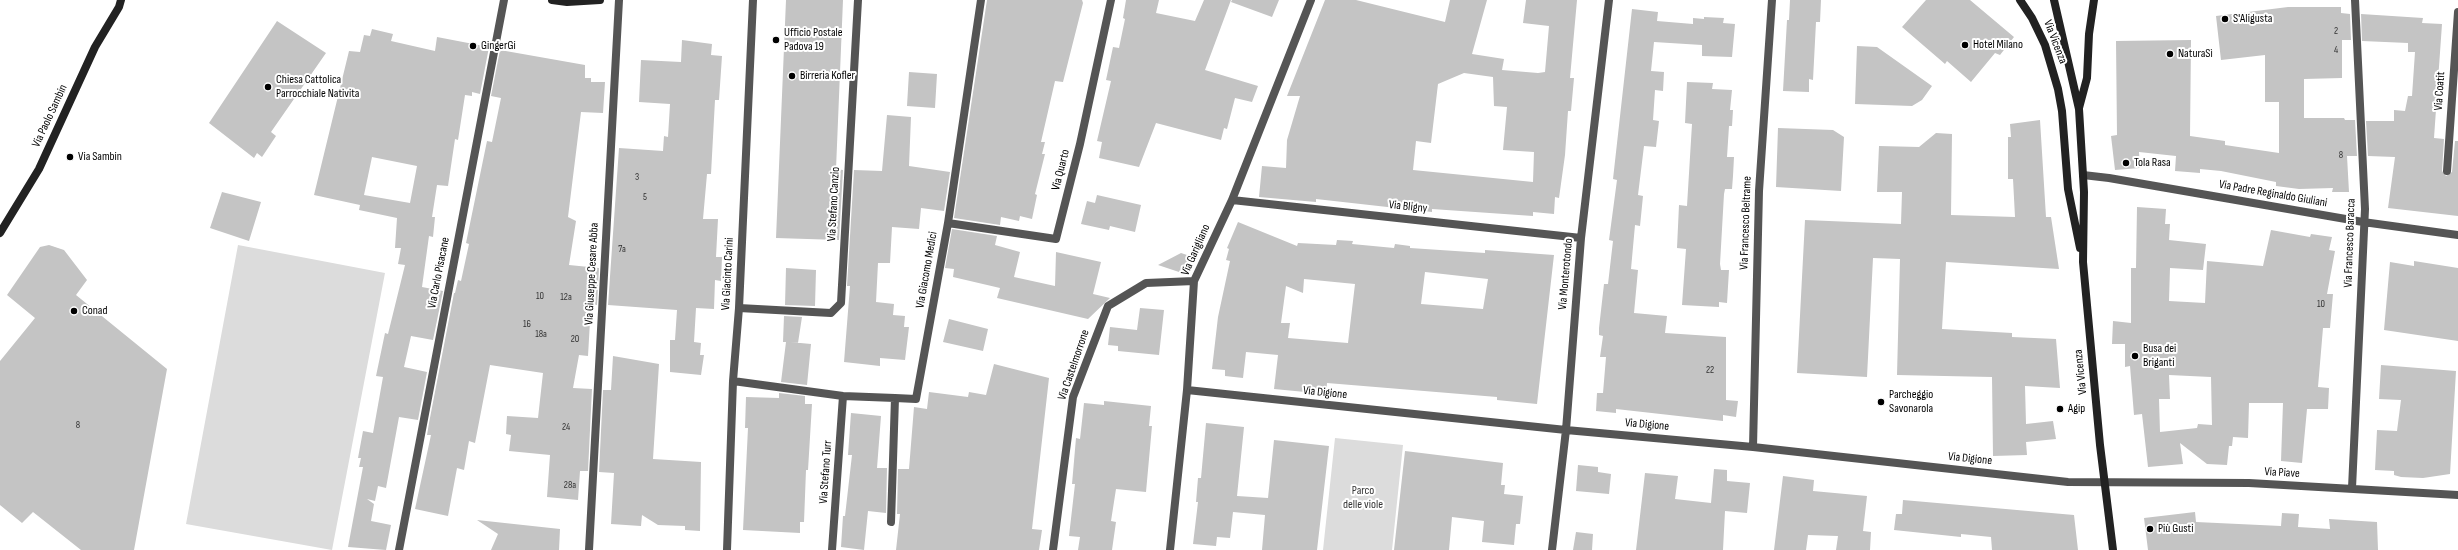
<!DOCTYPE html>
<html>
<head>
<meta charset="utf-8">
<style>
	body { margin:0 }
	canvas { display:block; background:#fff }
</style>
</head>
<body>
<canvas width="2458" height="550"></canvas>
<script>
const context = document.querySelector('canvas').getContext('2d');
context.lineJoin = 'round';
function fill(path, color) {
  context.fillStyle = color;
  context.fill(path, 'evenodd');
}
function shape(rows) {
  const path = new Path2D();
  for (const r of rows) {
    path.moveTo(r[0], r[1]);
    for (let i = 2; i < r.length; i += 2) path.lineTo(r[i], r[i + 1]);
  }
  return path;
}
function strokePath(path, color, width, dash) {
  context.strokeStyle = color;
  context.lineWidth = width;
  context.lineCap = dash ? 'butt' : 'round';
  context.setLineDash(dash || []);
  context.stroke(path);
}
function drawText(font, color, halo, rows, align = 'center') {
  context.font = font + ' "Sofia Sans Condensed",sans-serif';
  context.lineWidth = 4;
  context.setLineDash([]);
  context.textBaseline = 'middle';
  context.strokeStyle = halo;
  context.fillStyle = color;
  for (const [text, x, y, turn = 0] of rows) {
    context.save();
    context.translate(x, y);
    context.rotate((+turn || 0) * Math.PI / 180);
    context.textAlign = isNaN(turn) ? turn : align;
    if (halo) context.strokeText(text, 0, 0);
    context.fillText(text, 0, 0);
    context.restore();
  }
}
fill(shape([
	[238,245,385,273,332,550,186,524],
	[1335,438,1403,445,1392,550,1323,550]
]), '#dcdcdc');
fill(shape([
	[786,0,843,0,836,169,843,170,839,240,776,238],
	[987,0,1082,0,1083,3,1063,82,1055,81,1041,142,1045,142,1042,154,1045,154,1035,194,1037,195,1032,219,1020,216,1019,221,1001,217,1000,225,954,218],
	[1126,0,1159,0,1156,13,1195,21,1204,0,1231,0,1205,70,1258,86,1252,102,1235,98,1227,129,1224,128,1221,140,1156,123,1139,167,1099,158,1102,142,1097,141,1111,81,1106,80,1113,47,1119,48,1125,19,1123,18],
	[1232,0,1279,0,1272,17,1231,2],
	[1325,0,1356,0,1445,22,1450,0,1487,0,1472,54,1504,59,1502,70,1538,73,1545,72,1549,26,1523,23,1526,0,1577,0,1570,78,1574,78,1571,111,1568,111,1565,155,1559,198,1555,197,1554,214,1533,212,1533,216,1432,209,1432,212,1316,199,1316,202,1259,197,1262,166,1286,168,1287,140,1300,96,1287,96],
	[1464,73,1493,77,1494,106,1507,107,1503,150,1534,152,1533,182,1413,170,1416,141,1431,143,1438,84],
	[1790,0,1821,0,1820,22,1816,22,1813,80,1809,79,1809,92,1783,91,1787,20,1789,20],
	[1926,0,1970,0,2014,37,2000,55,1995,53,1971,82,1947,61,1945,64,1902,27],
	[2288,7,2341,7,2341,13,2350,14,2351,40,2342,40,2342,78,2304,79,2304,118,2344,118,2345,120,2355,120,2357,156,2347,156,2349,192,2332,192,2333,188,2299,189,2276,186,2276,182,2221,171,2200,169,2200,173,2175,171,2176,156,2139,152,2140,168,2115,170,2111,136,2117,135,2116,41,2191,40,2190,136,2225,141,2225,145,2279,153,2279,102,2265,102,2265,55,2221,60,2216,16],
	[1632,9,1658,12,1657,21,1693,24,1693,18,1704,19,1704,17,1724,18,1723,23,1735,24,1732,57,1702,56,1702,45,1654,42,1651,71,1664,72,1663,91,1655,90,1653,120,1659,121,1656,147,1644,146,1638,195,1643,196,1640,226,1635,225,1631,269,1638,270,1634,313,1667,316,1665,333,1726,337,1726,400,1738,401,1736,417,1723,415,1723,421,1616,409,1616,413,1596,411,1597,393,1603,393,1606,357,1600,357,1603,336,1599,335,1599,328,1604,284,1608,284,1613,241,1609,240,1617,180,1613,179],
	[2361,14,2423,18,2422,23,2442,24,2434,138,2444,139,2442,171,2446,176,2452,172,2455,141,2458,141,2458,216,2388,208,2395,157,2368,156,2366,121,2394,121,2394,110,2405,111,2408,96,2412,96,2415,52,2408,52,2408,43,2362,41],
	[277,21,326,53,271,132,276,136,262,157,257,153,254,158,209,123],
	[372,29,393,34,391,41,435,51,437,37,489,47,480,94,472,92,472,96,465,95,458,140,455,139,448,186,437,185,432,217,435,217,433,237,429,236,422,287,443,291,433,340,411,336,404,367,427,372,418,420,399,417,386,488,378,486,375,501,367,499,374,504,371,521,391,525,386,550,348,547,363,467,359,467,361,458,358,458,363,431,373,433,383,377,376,376,385,333,388,334,405,265,398,264,401,248,395,248,397,218,359,210,360,205,314,195,349,51,360,52,364,35,370,36],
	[372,157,417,166,410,203,364,195],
	[682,40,712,44,711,55,722,56,719,100,715,100,711,174,707,174,703,219,718,219,716,257,722,257,721,281,715,280,714,309,696,308,694,342,701,343,700,355,704,355,701,375,670,372,670,340,675,340,677,310,608,305,619,148,663,151,664,136,668,137,670,104,639,102,641,60,681,62],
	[1857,46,1877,47,1932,86,1922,100,1912,106,1855,104],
	[500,50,585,65,585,78,591,78,591,82,605,82,603,113,581,112,568,217,576,221,569,265,599,268,597,305,591,304,588,356,579,355,573,388,592,389,588,471,580,471,578,500,547,497,550,455,509,451,511,435,506,434,507,416,538,418,543,373,490,365,475,443,469,441,464,470,457,468,448,516,415,509,431,435,427,435,429,423,454,293,455,293,458,280,461,281,469,244,466,243,487,141,492,142,501,98,491,96],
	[909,72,937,74,935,108,907,106],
	[1687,82,1713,83,1712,89,1732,90,1730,110,1733,110,1732,126,1729,126,1727,157,1734,157,1733,176,1732,189,1725,189,1724,194,1720,264,1721,270,1729,270,1727,303,1719,302,1719,307,1682,305,1686,249,1677,248,1679,205,1687,206,1692,124,1685,123],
	[887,115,911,117,909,166,950,172,944,211,921,208,919,229,892,227,890,263,878,263,876,302,894,304,893,315,905,316,904,327,909,327,905,360,880,358,880,366,844,362,850,286,847,286,854,170,882,171],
	[2040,120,2046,217,2051,217,2059,269,1946,262,1942,329,2012,333,2012,337,2056,339,2060,388,2025,386,2026,424,2053,421,2056,439,2026,442,2027,455,1993,456,1992,377,1897,375,1900,259,1873,258,1867,377,1797,373,1805,220,1901,224,1902,192,1877,192,1879,146,1919,147,1936,133,1952,134,1951,215,2015,217,2013,179,2008,179,2008,137,2011,137,2010,124],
	[1778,128,1833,130,1844,137,1841,191,1776,187],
	[222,192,261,202,249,241,210,228],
	[1097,195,1141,205,1135,232,1110,226,1109,230,1081,224,1087,201,1095,203],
	[2137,207,2166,209,2165,224,2170,224,2169,240,2206,244,2203,270,2170,268,2169,301,2205,303,2207,261,2263,266,2271,230,2310,237,2311,234,2332,237,2329,250,2335,251,2327,294,2333,294,2330,328,2323,328,2318,387,2329,388,2328,409,2307,409,2302,463,2281,461,2283,403,2249,403,2248,438,2233,437,2232,446,2229,446,2227,465,2207,464,2180,443,2183,464,2148,467,2142,414,2134,415,2130,366,2125,367,2125,344,2112,344,2113,321,2131,323,2131,268,2136,268],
	[2169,375,2211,377,2212,425,2198,424,2197,428,2160,432,2159,399,2170,399],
	[1238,222,1297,246,1298,243,1336,245,1337,240,1353,241,1352,244,1394,248,1395,244,1410,246,1410,248,1485,253,1485,250,1554,255,1537,404,1497,400,1497,397,1327,383,1326,394,1274,389,1278,355,1246,352,1243,378,1225,376,1225,370,1212,369,1218,317,1230,261,1226,260,1229,249,1227,248],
	[1425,272,1488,279,1483,309,1421,304],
	[1304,279,1355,284,1348,343,1288,338,1290,323,1281,323,1286,286,1303,293],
	[952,229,997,236,995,245,1020,252,1014,277,1055,286,1056,252,1101,262,1093,294,1110,298,1088,319,997,298,1000,288,953,277,954,269,945,268],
	[49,245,64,250,87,280,76,295,167,369,134,550,81,550,33,512,22,523,0,505,0,361,35,318,7,295,40,247],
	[1181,253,1193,257,1188,268,1182,273,1158,265],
	[2414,261,2458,268,2458,341,2384,330,2390,262,2414,266],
	[786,268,816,270,815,306,785,305],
	[1140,308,1164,310,1159,355,1118,351,1118,346,1108,345,1110,327,1137,330],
	[784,316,802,317,798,343,790,342,811,344,807,385,781,382,786,342,783,342],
	[949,319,988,329,983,351,943,342],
	[613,356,659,364,653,459,701,462,700,531,685,530,685,526,658,525,642,515,641,526,611,524,614,473,599,472,603,390,611,390],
	[994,364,1049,378,1032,529,1042,530,1039,550,896,550,900,514,897,514,898,469,909,469,914,407,927,409,929,392,968,397,969,392,986,395],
	[2381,365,2456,371,2450,474,2423,478,2401,477,2394,475,2394,471,2375,470,2377,430,2397,431,2401,400,2379,399],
	[779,393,805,396,805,404,812,404,808,470,806,470,804,522,800,522,800,533,743,530,748,428,745,428,746,397,779,398],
	[1104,401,1151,406,1149,426,1152,426,1146,492,1116,489,1111,521,1116,522,1112,550,1078,550,1080,537,1069,536,1075,484,1072,484,1076,438,1080,439,1084,403,1104,405],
	[851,413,881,416,877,468,887,468,886,513,868,511,864,550,841,547,843,516,845,516,852,455,848,455],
	[1206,423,1244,427,1237,496,1268,498,1274,440,1329,446,1317,550,1262,550,1265,515,1233,512,1230,538,1217,537,1216,546,1193,544,1198,502,1196,502,1198,478,1201,478],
	[1405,451,1503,463,1501,485,1505,485,1504,494,1523,496,1520,524,1516,524,1514,545,1482,542,1484,521,1452,517,1449,550,1394,550],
	[1578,465,1598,467,1598,472,1611,474,1609,494,1576,491],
	[1714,469,1727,470,1727,481,1750,483,1747,513,1725,511,1723,550,1636,550,1645,473,1678,476,1675,499,1711,503],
	[1783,476,1814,480,1813,491,1867,496,1863,531,1871,532,1870,550,1836,550,1838,536,1808,535,1806,550,1774,550],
	[1903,500,2074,515,2078,550,1992,550,1991,537,1961,534,1961,537,1894,530,1896,514,1902,514],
	[2195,512,2196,522,2281,526,2282,513,2299,514,2298,527,2330,529,2329,519,2377,522,2378,550,2148,550,2144,518],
	[477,520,560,529,559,550,491,550,498,534],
	[1576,532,1593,534,1592,550,1573,550]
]), '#c4c4c4');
strokePath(shape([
	[2447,171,2458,12],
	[2083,175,2109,178,2363,222,2458,235],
	[1232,200,1581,238],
	[948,223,1056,239,1080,144,1111,0],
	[739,308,831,313,841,303,858,0],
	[733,381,843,396,895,398],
	[1187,390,1566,430,1753,447,2068,482,2249,483,2458,495],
	[1753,447,1759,191,1772,0],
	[2352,488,2365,209,2355,0],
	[891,522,895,398,916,399,948,223,981,0],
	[399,550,504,0],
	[589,550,619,0],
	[727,550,733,381,739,308,753,0],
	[832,550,843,396],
	[1053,550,1073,397,1108,306,1146,283,1194,281],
	[1170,550,1187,390,1194,281,1232,200,1311,0],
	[1552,550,1566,430,1581,238,1609,0]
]), '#555', 8);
strokePath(shape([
	[552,0,567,2,600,0],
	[2020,0,2032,18,2045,45,2058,89,2062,111,2068,189,2080,248],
	[2054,0,2079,109,2084,192,2083,262,2100,445,2113,550],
	[2079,108,2087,78,2089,34,2094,0],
	[0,233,39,169,95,47,119,7,121,0]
]), '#222', 8);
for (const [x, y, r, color] of [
	[2225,19,4,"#000"],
	[776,40,4,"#000"],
	[1965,45,4,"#000"],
	[473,46,4,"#000"],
	[2170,54,4,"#000"],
	[792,76,4,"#000"],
	[268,87,4,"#000"],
	[70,157,4,"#000"],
	[2126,163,4,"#000"],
	[74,311,4,"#000"],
	[2135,356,4,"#000"],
	[1881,402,4,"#000"],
	[2060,409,4,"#000"],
	[2150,529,4,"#000"]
]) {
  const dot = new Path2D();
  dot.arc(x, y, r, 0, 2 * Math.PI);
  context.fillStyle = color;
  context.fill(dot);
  strokePath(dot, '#fff', 1.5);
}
drawText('10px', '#313131', null, [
	["2",2336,31],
	["4",2336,50],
	["8",2341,155],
	["3",637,177],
	["5",645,197],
	["7a",622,249],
	["10",540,296],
	["12a",566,297],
	["10",2321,304],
	["16",527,324],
	["18a",541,334],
	["20",575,339],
	["22",1710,370],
	["8",78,425],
	["24",566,427],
	["28a",570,485]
]);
drawText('12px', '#000', '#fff', [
	["S'Aligusta",2233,19],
	["Ufficio Postale",784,33],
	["Padova 19",784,47],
	["Hotel Milano",1973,45],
	["GingerGi",481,46],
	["NaturaSì",2178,54],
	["Birreria Kofler",800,76],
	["Chiesa Cattolica",276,80],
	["Parrocchiale Nativita",276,94],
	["Via Sambin",78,157],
	["Tola Rasa",2134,163],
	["Conad",82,311],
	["Busa dei",2143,349],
	["Briganti",2143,363],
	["Parcheggio",1889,395],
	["Savonarola",1889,409],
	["Agip",2068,409],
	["Più Gusti",2158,529]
], 'left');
drawText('12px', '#000', '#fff', [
	["Via Vicenza",2055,42,69],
	["Via Coatit",2440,91,-86],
	["Via Paolo Sambin",50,116,-65],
	["Via Quarto",1061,170,-76],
	["Via Padre Reginaldo Giuliani",2273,194,10],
	["Via Stefano Canzio",834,204,-87],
	["Via Bligny",1408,207,6],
	["Via Francesco Beltrame",1746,223,-88],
	["Via Francesco Baracca",2350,243,-88],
	["Via Garigliano",1196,250,-66],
	["Via Giacomo Medici",927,270,-80],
	["Via Carlo Pisacane",439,273,-79],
	["Via Giuseppe Cesare Abba",592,274,-87],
	["Via Giacinto Carini",728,274,-87],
	["Via Monterotondo",1566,274,-85],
	["Via Castelmorrone",1074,365,-71],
	["Via Vicenza",2081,372,-96],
	["Via Digione",1325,393,6],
	["Via Digione",1647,425,5],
	["Via Digione",1970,459,6],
	["Via Stefano Turr",826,472,-86],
	["Via Piave",2282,473,3]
]);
drawText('12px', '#333', '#fff', [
	["Parco",1363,491],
	["delle viole",1363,505]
]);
</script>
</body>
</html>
